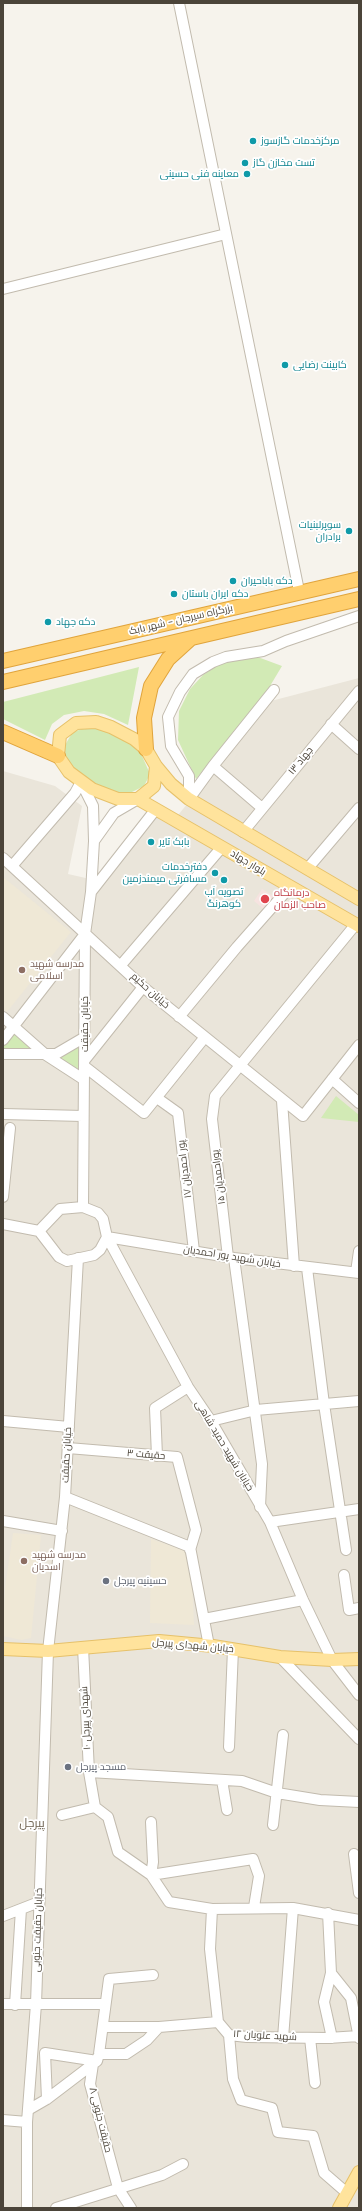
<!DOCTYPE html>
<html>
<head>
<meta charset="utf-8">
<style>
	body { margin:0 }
	#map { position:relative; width:362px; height:2211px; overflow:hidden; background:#f6f3ec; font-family:"DM Sans",sans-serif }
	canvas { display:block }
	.frame { position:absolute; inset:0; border:4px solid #4b4439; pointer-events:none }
</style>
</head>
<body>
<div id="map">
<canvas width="362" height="2211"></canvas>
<div class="frame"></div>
</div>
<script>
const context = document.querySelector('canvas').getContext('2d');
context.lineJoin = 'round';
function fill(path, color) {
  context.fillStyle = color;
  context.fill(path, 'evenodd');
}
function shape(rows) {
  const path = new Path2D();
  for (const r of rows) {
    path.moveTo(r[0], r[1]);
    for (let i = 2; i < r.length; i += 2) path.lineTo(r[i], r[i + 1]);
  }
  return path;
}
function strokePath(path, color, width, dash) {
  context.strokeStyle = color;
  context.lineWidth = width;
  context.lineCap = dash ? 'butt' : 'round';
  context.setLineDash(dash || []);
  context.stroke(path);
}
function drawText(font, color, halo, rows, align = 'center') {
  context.font = font + ' "DM Sans",Cairo,sans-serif';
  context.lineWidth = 3.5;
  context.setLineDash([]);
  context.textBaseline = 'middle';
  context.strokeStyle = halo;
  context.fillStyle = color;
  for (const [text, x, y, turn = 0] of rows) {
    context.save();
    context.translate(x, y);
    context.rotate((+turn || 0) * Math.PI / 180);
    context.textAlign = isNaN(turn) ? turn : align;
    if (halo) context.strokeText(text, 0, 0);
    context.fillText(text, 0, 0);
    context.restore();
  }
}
fill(shape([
	[359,678,359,2208,3,2208,3,771,55,786,82,806,68,874,103,882,152,815,170,825,271,701]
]), '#eae5da');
fill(shape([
	[3,877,71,932,7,1012,3,1008],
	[13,1533,41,1535,31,1638,21,1640,3,1636,5,1588],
	[151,1539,191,1553,194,1625,150,1623]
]), '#efe8d6');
fill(shape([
	[262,889,275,897,265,910,254,901]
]), '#f6e3e0');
fill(shape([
	[255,656,282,666,267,691,196,779,178,740,179,711,190,689,203,675,218,665,235,659],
	[139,667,128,725,104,714,84,711,64,715,52,724,45,740,3,719,3,702],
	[88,726,117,735,139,749,150,774,144,786,130,793,104,792,78,775,67,760,64,747,72,733],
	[14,1028,44,1054,3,1053,3,1041],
	[84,1039,82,1077,48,1055],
	[336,1096,359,1115,359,1122,321,1118]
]), '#d2eab5');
const minor = shape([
	[179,3,299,591],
	[3,289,226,234],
	[331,724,359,749],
	[213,766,262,808],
	[81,782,93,806,94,841,91,892,85,934,83,1207],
	[189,799,189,776,171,746,168,717,180,692,193,674,213,662,226,657,263,651,286,641,359,616],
	[189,799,213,766,274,690],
	[243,832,359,691],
	[94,841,114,813,138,799],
	[3,858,143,987,303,1116,359,1045],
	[12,866,75,793,81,782],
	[308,868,359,808],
	[91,892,156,809],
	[121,965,222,847],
	[3,1017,46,1055,83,1079],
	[179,1017,237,947,290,887],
	[3,1040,85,934],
	[3,1054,56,1054,85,1037],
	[84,1061,143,987],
	[84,1066,144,1113,205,1037],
	[332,1079,359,1103],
	[157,1098,178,1113,194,1251],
	[282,1101,294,1266],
	[3,1114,83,1116],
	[3,1197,10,1128],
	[83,1207,98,1213,103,1219,107,1237,100,1250,94,1255,67,1261,59,1257,39,1231,60,1209,83,1207],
	[3,1224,39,1231],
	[107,1237,188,1387,211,1421,270,1522,303,1600,332,1660,359,1695],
	[107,1237,234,1258,359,1273],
	[228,1257,212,1119,215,1096,356,924],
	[234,1258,262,1464,260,1507],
	[307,1268,324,1404,346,1550],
	[356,1272,359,1251],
	[3,1421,69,1427],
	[211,1421,256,1410,359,1401],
	[68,1448,177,1457,196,1530,190,1550],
	[157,1456,155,1408,188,1387],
	[65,1497,190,1547,209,1646],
	[3,1521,62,1531],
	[270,1522,359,1509],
	[344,1575,349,1610,359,1608],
	[204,1619,303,1600],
	[83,1647,89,1772,95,1807,108,1817,118,1852,151,1875,169,1902,212,1909,210,1949,218,2022],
	[280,1657,359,1739],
	[229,1747,233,1649],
	[89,1772,242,1781,277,1793,320,1800,359,1802],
	[222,1780,227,1810],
	[62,1815,95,1807],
	[151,1822,153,1862,151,1875,253,1859,259,1876,254,1907],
	[273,1825,283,1735],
	[354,1854,359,1893],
	[212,1909,293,1908,359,1920],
	[328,1913,331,1973,351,1998,359,2038],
	[3,1916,39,1902],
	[331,1973,324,2002,332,2038],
	[3,2004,105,2004],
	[15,2005,21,1909],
	[104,2027,159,2027,218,2022,229,2035,247,2037,328,2038,359,2036],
	[229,2035,233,2079,241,2100,272,2108,278,2132,313,2136,324,2173,347,2193],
	[283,2038,293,1908],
	[310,2038,315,2083],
	[99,2054,126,2054,147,2040,159,2027],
	[47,2099,45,2053,97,2061],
	[28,2110,47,2099,93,2064],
	[3,2120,27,2122],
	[27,2208,27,2122,36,2004,48,1651,65,1497,78,1258],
	[56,2208,162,2175,183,2164],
	[131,2208,118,2188,90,2084,93,2064,97,2061,99,2054,109,1979,153,1975]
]);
const major = shape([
	[96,722,111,727,134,739,146,749,156,766,154,786,138,799,118,799,92,789,69,772,58,756,60,735,76,723,96,722],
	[156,766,171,784,189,799,359,899],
	[138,799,359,926],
	[3,1649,48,1651,159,1641,213,1646,280,1657,332,1660,359,1659],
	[339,2208,359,2172]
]);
const highway = shape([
	[3,661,359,579],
	[3,682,359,599],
	[3,732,58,756],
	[146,749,144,718,151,686,168,659,190,639]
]);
strokePath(minor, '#c2bbae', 12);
strokePath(major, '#e6c16a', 14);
strokePath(highway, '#e0a43c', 16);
strokePath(minor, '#fff', 10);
strokePath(major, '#ffe39c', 12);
strokePath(highway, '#ffcf6e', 14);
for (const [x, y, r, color] of [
	[253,141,4,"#0f9aa8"],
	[245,163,4,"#0f9aa8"],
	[247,174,4,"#0f9aa8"],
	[285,365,4,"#0f9aa8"],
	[349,531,4,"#0f9aa8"],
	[233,581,4,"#0f9aa8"],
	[174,594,4,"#0f9aa8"],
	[48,622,4,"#0f9aa8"],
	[151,842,4,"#0f9aa8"],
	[215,873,4,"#0f9aa8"],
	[224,880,4,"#0f9aa8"],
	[265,899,5,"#e0444e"],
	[22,970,4,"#8d6e63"],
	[24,1561,4,"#8d6e63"],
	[106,1581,4,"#6b7280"],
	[68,1767,4,"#6b7280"]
]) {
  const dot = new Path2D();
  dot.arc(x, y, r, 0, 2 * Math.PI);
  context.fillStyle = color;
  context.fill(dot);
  strokePath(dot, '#fff', 1.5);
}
drawText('10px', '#0d838f', '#fff', [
	["مرکزخدمات گازسوز",261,141],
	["تست مخازن گاز",253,163],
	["معاینه فنی حسینی",239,174,"right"],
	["کابینت رضایی",293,365],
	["سوپرلبنیات",341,525,"right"],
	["برادران",341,537,"right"],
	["دکه باباحیران",241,581],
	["دکه ایران باستان",182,594],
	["دکه جهاد",56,622],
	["بابک تایر",159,842],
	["دفترخدمات",207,867,"right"],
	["مسافرتی میمندزمین",207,879,"right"],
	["تصویه آب",224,892,"center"],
	["کوهرنگ",224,904,"center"]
], 'left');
drawText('10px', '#4b4439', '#fff', [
	["بزرگراه سیرجان - شهر بابک",181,620,-13],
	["جهاد ۱۳",301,761,-51],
	["بلوار جهاد",248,863,31],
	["خیابان حکیم",150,991,42],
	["خیابان حقیقت",85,1024,-90],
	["پور احمدیان ۱۷",185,1169,-97],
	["پوراحمدیان ۱۵",219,1177,-97],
	["خیابان شهید پور احمدیان",232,1257,9],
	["خیابان شهید حمید شاهی",224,1446,59],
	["خیابان حقیقت",67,1455,-87],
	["حقیقت ۳",146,1455,5],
	["خیابان شهدای پیرجل",193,1646,5],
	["شهدای پیرجل ۱۰",86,1718,-93],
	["خیابان حقیقت جنوبی",38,1930,-88],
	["شهید علویان ۱۲",265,2036,3],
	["حقیقت جنوبی ۸",100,2120,76]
]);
drawText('10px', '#be3a42', '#fff', [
	["درمانگاه",274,893],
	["صاحب الزمان",274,905]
], 'left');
drawText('10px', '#785e54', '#fff', [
	["مدرسه شهید",30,964],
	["اسلامی",30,976],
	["مدرسه شهید",32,1555],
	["اسدیان",32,1567]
], 'left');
drawText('10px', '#5b616d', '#fff', [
	["حسینیه پیرجل",114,1581],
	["مسجد پیرجل",76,1767]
], 'left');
drawText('12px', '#6e6250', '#fff', [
	["پیرجل",32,1824]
]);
</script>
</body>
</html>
